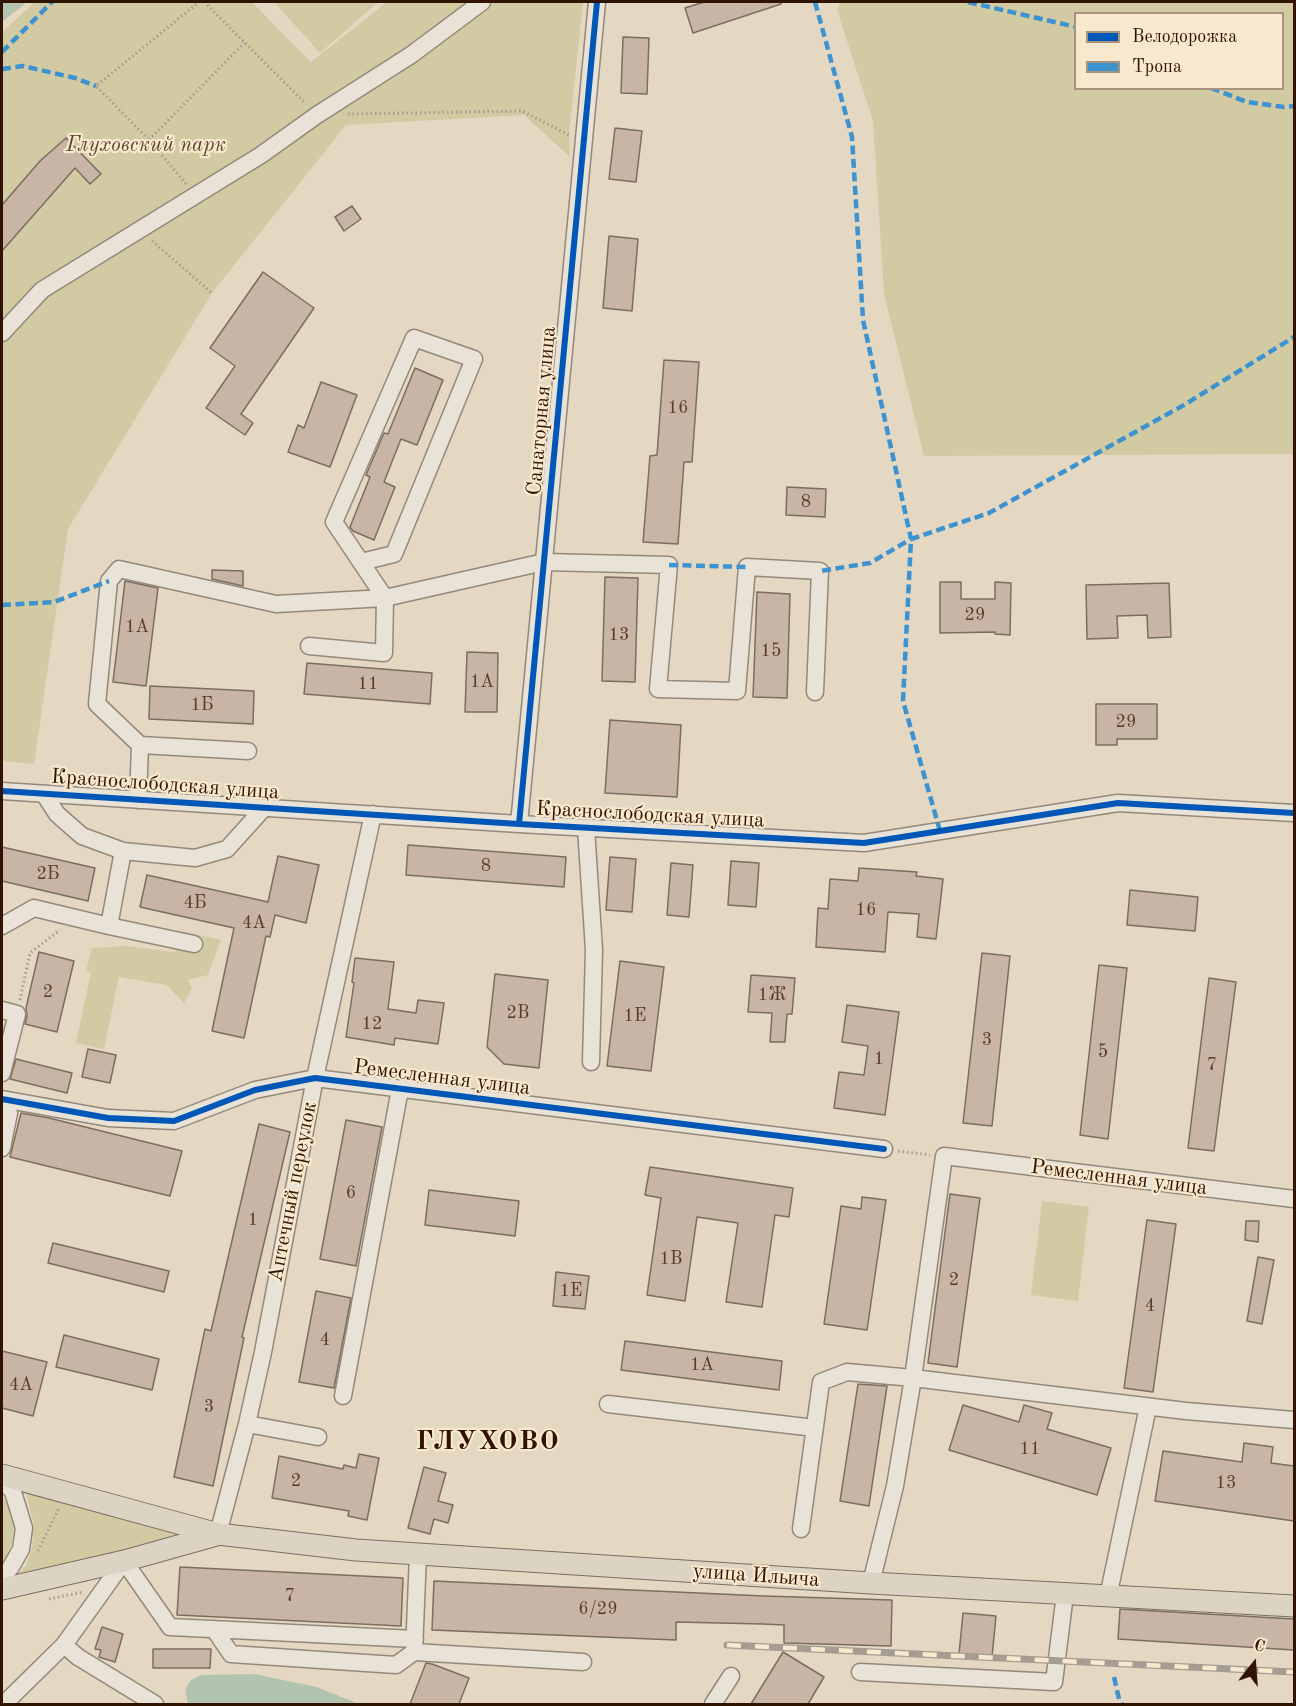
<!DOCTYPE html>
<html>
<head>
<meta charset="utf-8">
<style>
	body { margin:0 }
	#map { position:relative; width:1296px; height:1706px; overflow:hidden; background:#e5d8c2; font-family:"Old Standard TT",serif }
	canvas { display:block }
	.frame { position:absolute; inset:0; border:3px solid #311301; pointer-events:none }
	.legend { position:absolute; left:1074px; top:12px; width:210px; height:78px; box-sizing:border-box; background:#f7e8ce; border:2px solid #a8937c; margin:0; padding:8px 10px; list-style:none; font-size:18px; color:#311301 }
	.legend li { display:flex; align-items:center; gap:12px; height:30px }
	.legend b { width:30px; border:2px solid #a8937c }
	.north { position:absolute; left:1224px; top:1634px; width:60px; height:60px; -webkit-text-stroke:4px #f7e8ce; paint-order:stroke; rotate:17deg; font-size:16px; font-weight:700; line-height:24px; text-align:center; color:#311301 }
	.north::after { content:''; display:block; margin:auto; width:21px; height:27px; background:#311301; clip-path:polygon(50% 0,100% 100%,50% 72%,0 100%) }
</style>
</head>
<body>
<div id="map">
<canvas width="1296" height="1706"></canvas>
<div class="frame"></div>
<ul class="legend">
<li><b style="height:8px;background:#0057b8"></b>Велодорожка</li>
<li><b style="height:8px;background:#3d92d0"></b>Тропа</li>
</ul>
<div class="north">С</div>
</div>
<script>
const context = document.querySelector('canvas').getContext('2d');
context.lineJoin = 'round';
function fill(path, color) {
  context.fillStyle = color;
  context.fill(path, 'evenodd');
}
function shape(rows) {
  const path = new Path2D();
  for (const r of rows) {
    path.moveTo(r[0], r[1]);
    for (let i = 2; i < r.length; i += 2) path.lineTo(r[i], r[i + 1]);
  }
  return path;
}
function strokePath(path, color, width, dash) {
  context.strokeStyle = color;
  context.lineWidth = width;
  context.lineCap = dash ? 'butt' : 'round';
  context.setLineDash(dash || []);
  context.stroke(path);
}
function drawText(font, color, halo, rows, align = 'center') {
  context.font = font + ' "Old Standard TT",serif';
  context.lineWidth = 4.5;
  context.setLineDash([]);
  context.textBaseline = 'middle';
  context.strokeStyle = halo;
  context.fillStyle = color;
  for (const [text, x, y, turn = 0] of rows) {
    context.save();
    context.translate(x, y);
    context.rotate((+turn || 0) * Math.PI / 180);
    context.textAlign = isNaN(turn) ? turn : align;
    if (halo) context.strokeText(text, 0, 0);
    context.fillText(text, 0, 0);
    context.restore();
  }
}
fill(shape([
	[35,2,252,2,311,62,387,2,583,2,569,135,570,157,524,115,346,125,212,293,68,529,34,764,2,761,2,32],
	[274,2,378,2,320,53],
	[840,2,1294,2,1294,454,924,456,884,294,873,121,837,10],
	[1076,14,1282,14,1282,88,1076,88],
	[182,931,221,940,208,975,188,980,192,989,184,1003,167,985,119,977,104,1049,76,1043,91,972,86,971,92,948,126,946,175,952],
	[1042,1201,1089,1207,1078,1301,1031,1295],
	[26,1493,182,1533,14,1580,26,1565,32,1548,34,1525],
	[2,1495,7,1504,14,1523,12,1542,5,1560,2,1563]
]), '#d2caa2');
fill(shape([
	[2,2,27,2,2,22],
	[254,1674,317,1687,359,1704,188,1704,185,1690,191,1680,201,1675]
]), '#b2c4b0');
const building = shape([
	[704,2,781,2,781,4,693,33,685,8,704,2],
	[623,37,649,38,647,94,621,93,623,37],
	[615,128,642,131,636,182,609,179,615,128],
	[66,138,101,174,90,184,75,168,2,251,2,205,40,161,66,138],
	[352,206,361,219,344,231,335,217,352,206],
	[609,236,638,239,632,311,603,308,609,236],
	[263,272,314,308,241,414,253,423,245,435,206,408,235,366,210,348,263,272],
	[664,360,699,362,692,462,684,462,678,544,643,542,650,456,657,455,664,360],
	[415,368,443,380,417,445,401,439,384,482,395,487,374,540,353,531,350,527,370,477,366,475,384,433,388,434,415,368],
	[321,382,357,395,330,467,288,452,298,425,304,428,321,382],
	[787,487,826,489,825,517,786,515,787,487],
	[212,570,243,571,243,586,212,579,212,570],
	[605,577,638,578,635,682,602,681,605,577],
	[125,581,158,588,146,686,113,682,125,581],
	[940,582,961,582,961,599,995,599,995,582,1011,583,1010,635,995,634,995,632,940,633,940,582],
	[1169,583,1171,637,1148,638,1147,615,1117,616,1118,638,1087,639,1086,585,1169,583],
	[757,592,790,594,787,698,753,697,757,592],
	[467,652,498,653,497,712,465,712,467,652],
	[307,663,432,673,430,704,304,694,307,663],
	[150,686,254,691,253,724,149,719,150,686],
	[1096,704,1157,704,1157,739,1117,739,1117,745,1096,745,1096,704],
	[610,720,681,725,677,797,605,793,610,720],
	[408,845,566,857,564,887,406,875,408,845],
	[2,847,95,868,88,901,2,881,2,847],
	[278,856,319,865,306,923,275,915,270,937,266,936,244,1038,212,1031,234,928,140,907,147,875,268,902,278,856],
	[610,857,636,859,632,912,606,910,610,857],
	[731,861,759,863,756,907,728,905,731,861],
	[671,863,693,865,689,917,667,915,671,863],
	[859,868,917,872,916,876,943,879,936,939,917,937,919,914,888,912,885,952,816,947,818,908,828,909,830,879,858,881,859,868],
	[1130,890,1198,897,1195,931,1127,925,1130,890],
	[39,952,74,961,57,1032,25,1024,27,1016,26,1008,39,952],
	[982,953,1010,956,992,1126,963,1123,982,953],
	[355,958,394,962,388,1009,416,1013,418,1000,444,1003,438,1044,395,1038,394,1045,346,1037,354,983,352,982,355,958],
	[620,961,664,967,651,1071,607,1066,620,961],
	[1099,965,1127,968,1108,1139,1080,1135,1099,965],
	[495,974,548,980,539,1068,504,1064,487,1047,495,974],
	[751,975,795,978,792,1014,787,1014,785,1042,770,1042,772,1013,748,1012,751,975],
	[1209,978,1236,982,1214,1151,1188,1148,1209,978],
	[847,1005,899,1012,885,1115,834,1108,839,1072,864,1075,868,1046,842,1042,847,1005],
	[88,1049,116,1055,110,1083,82,1077,88,1049],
	[16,1059,72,1073,67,1093,10,1079,16,1059],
	[21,1113,49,1118,182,1151,170,1196,10,1157,21,1113],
	[346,1120,382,1127,356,1266,320,1259,346,1120],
	[259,1124,290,1132,242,1337,244,1338,213,1486,174,1477,205,1329,211,1331,259,1124],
	[650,1167,793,1188,789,1217,775,1215,762,1307,726,1302,738,1223,697,1217,685,1301,647,1295,661,1198,645,1195,650,1167],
	[429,1190,519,1201,515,1236,425,1225,429,1190],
	[950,1194,980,1198,957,1367,928,1363,950,1194],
	[862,1197,886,1200,867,1330,824,1324,841,1206,861,1209,862,1197],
	[1147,1220,1176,1224,1153,1392,1124,1388,1147,1220],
	[1246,1221,1259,1221,1258,1242,1245,1240,1246,1221],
	[53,1243,169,1271,164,1292,48,1263,53,1243],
	[1258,1257,1274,1260,1262,1324,1247,1321,1258,1257],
	[556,1272,589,1276,585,1309,553,1306,556,1272],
	[316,1291,351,1298,334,1388,299,1382,316,1291],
	[64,1335,159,1359,152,1390,56,1367,64,1335],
	[625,1341,782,1361,779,1390,621,1370,625,1341],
	[2,1351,47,1362,33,1416,2,1408,2,1351],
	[858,1384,887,1386,869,1506,840,1501,858,1384],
	[963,1405,1019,1422,1024,1405,1052,1413,1047,1429,1111,1448,1097,1495,949,1450,963,1405],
	[1244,1443,1273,1447,1271,1463,1294,1466,1294,1521,1155,1501,1163,1451,1242,1462,1244,1443],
	[359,1454,379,1458,367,1520,348,1516,349,1511,272,1498,279,1456,343,1469,344,1465,356,1468,359,1454],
	[424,1467,446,1473,438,1501,453,1505,448,1523,434,1519,430,1534,408,1528,424,1467],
	[180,1567,403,1578,401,1626,177,1615,180,1567],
	[434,1581,764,1596,892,1600,891,1646,784,1643,784,1625,763,1624,676,1622,676,1640,432,1630,434,1581],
	[1120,1609,1294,1619,1294,1650,1118,1639,1120,1609],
	[963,1613,996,1616,992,1657,959,1654,963,1613],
	[102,1627,123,1634,115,1662,99,1657,101,1650,95,1649,102,1627],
	[153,1649,211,1649,210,1668,153,1668,153,1649],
	[783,1652,824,1677,808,1704,751,1704,783,1652],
	[426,1663,432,1664,469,1678,459,1704,410,1704,426,1663]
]);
fill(building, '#c9b5a6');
strokePath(building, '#796e61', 1.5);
const minor = shape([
	[2,333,42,290,261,155,317,115,411,55,482,2],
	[361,562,394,554,474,359,414,338,334,522,385,598,544,562,669,565,658,689,737,691,747,567,820,571,815,692],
	[140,745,248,751],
	[2,791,519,824,864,843,1118,803,1294,813],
	[44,794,57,814,82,836,123,851],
	[138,800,140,745,97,704,109,581,119,569,276,604,385,598,384,653,309,646],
	[519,824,597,2],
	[586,828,594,950,591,1062],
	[2,926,34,908,109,926,123,851,195,858,227,849,264,808],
	[109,926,194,944],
	[2,1010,17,1014,2,1073],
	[2,1099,108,1118,174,1121,255,1090,315,1078,884,1149],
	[2,1104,9,1113,2,1148],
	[343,1396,400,1089],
	[608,1404,815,1428],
	[247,1424,318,1437],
	[2,1478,13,1492,24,1528,21,1549,11,1567,2,1578],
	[801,1529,821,1382,847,1372,913,1378,1186,1411,1294,1420],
	[218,1534,247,1424,263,1352,315,1078,373,814],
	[418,1554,414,1652,583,1662],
	[871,1583,895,1486,913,1378,944,1156,1294,1199],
	[1108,1597,1148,1407],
	[214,1629,231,1654,396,1665,414,1652],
	[64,1645,78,1657,155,1704],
	[860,1672,1054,1682,1065,1594],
	[4,1704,64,1645,124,1561,170,1627,415,1639],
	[713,1704,731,1676]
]);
const major = shape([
	[2,1475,218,1534,356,1550,871,1583,1294,1606],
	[2,1589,124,1561,217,1535]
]);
strokePath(minor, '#94887a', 19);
strokePath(major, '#796e61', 23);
strokePath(shape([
	[204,2,306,104],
	[348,114,522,111,569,135],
	[149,140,244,43],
	[186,184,149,140,96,86,199,2],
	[152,241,212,293],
	[20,1000,30,953,60,930],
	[898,1151,930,1155],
	[38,1551,59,1508],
	[49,1599,83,1592]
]), '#a59c92', 3, [1.5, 3]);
strokePath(minor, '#e9e2d7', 16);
strokePath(major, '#dcd3c3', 21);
const rail = shape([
	[727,1645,1294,1672]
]);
strokePath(rail, '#a59c92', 7);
strokePath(rail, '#f7e8ce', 4.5, [14]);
strokePath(shape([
	[815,2,852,137,863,320,911,539,870,563,820,571],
	[968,2,1076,27],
	[2,52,52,2],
	[2,69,23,66,75,78,96,86],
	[1211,88,1247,102,1284,107,1294,106],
	[669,565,747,567],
	[2,605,54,602,109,581],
	[940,831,903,701,911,539,989,513,1184,405,1294,337],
	[1114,1677,1119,1699,1122,1704]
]), '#3d92d0', 4.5, [9, 4.5]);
strokePath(shape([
	[2,791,519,824,864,843,1118,803,1294,813],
	[519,824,597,2],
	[2,1099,108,1118,174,1121,255,1090,315,1078,884,1149]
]), '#0057b8', 6);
drawText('18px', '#573c2a', null, [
	["16",678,408],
	["8",806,502],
	["29",975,615],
	["1А",137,627],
	["13",619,635],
	["15",771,651],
	["1А",482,682],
	["11",368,684],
	["1Б",202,705],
	["29",1126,722],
	["8",486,866],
	["2Б",48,874],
	["4Б",195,903],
	["16",866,910],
	["4А",254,923],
	["2",48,992],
	["1Ж",772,995],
	["2В",518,1013],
	["1Е",635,1016],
	["12",372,1024],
	["3",987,1040],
	["5",1103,1052],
	["1",879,1059],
	["7",1212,1065],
	["6",351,1193],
	["1",253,1220],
	["1В",671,1259],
	["2",954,1280],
	["1Е",571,1291],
	["4",1150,1306],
	["4",325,1340],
	["1А",702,1365],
	["4А",21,1385],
	["3",209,1407],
	["11",1030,1449],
	["2",296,1481],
	["13",1226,1483],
	["7",290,1596],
	["6/29",598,1609]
]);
drawText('italic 21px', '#5d462a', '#f7e8ce', [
	["Глуховский парк",146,145]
]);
drawText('21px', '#311301', '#f7e8ce', [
	["Санаторная улица",542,411,-85],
	["Краснослободская улица",165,785,4],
	["Краснослободская улица",650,815,3],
	["Ремесленная улица",442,1078,7],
	["Ремесленная улица",1119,1178,7],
	["Аптечный переулок",293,1192,-79],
	["улица Ильича",756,1576,4]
]);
context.letterSpacing = '1.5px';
drawText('bold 27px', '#311301', '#f7e8ce', [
	["ГЛУХОВО",488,1442]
]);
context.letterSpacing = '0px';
</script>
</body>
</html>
